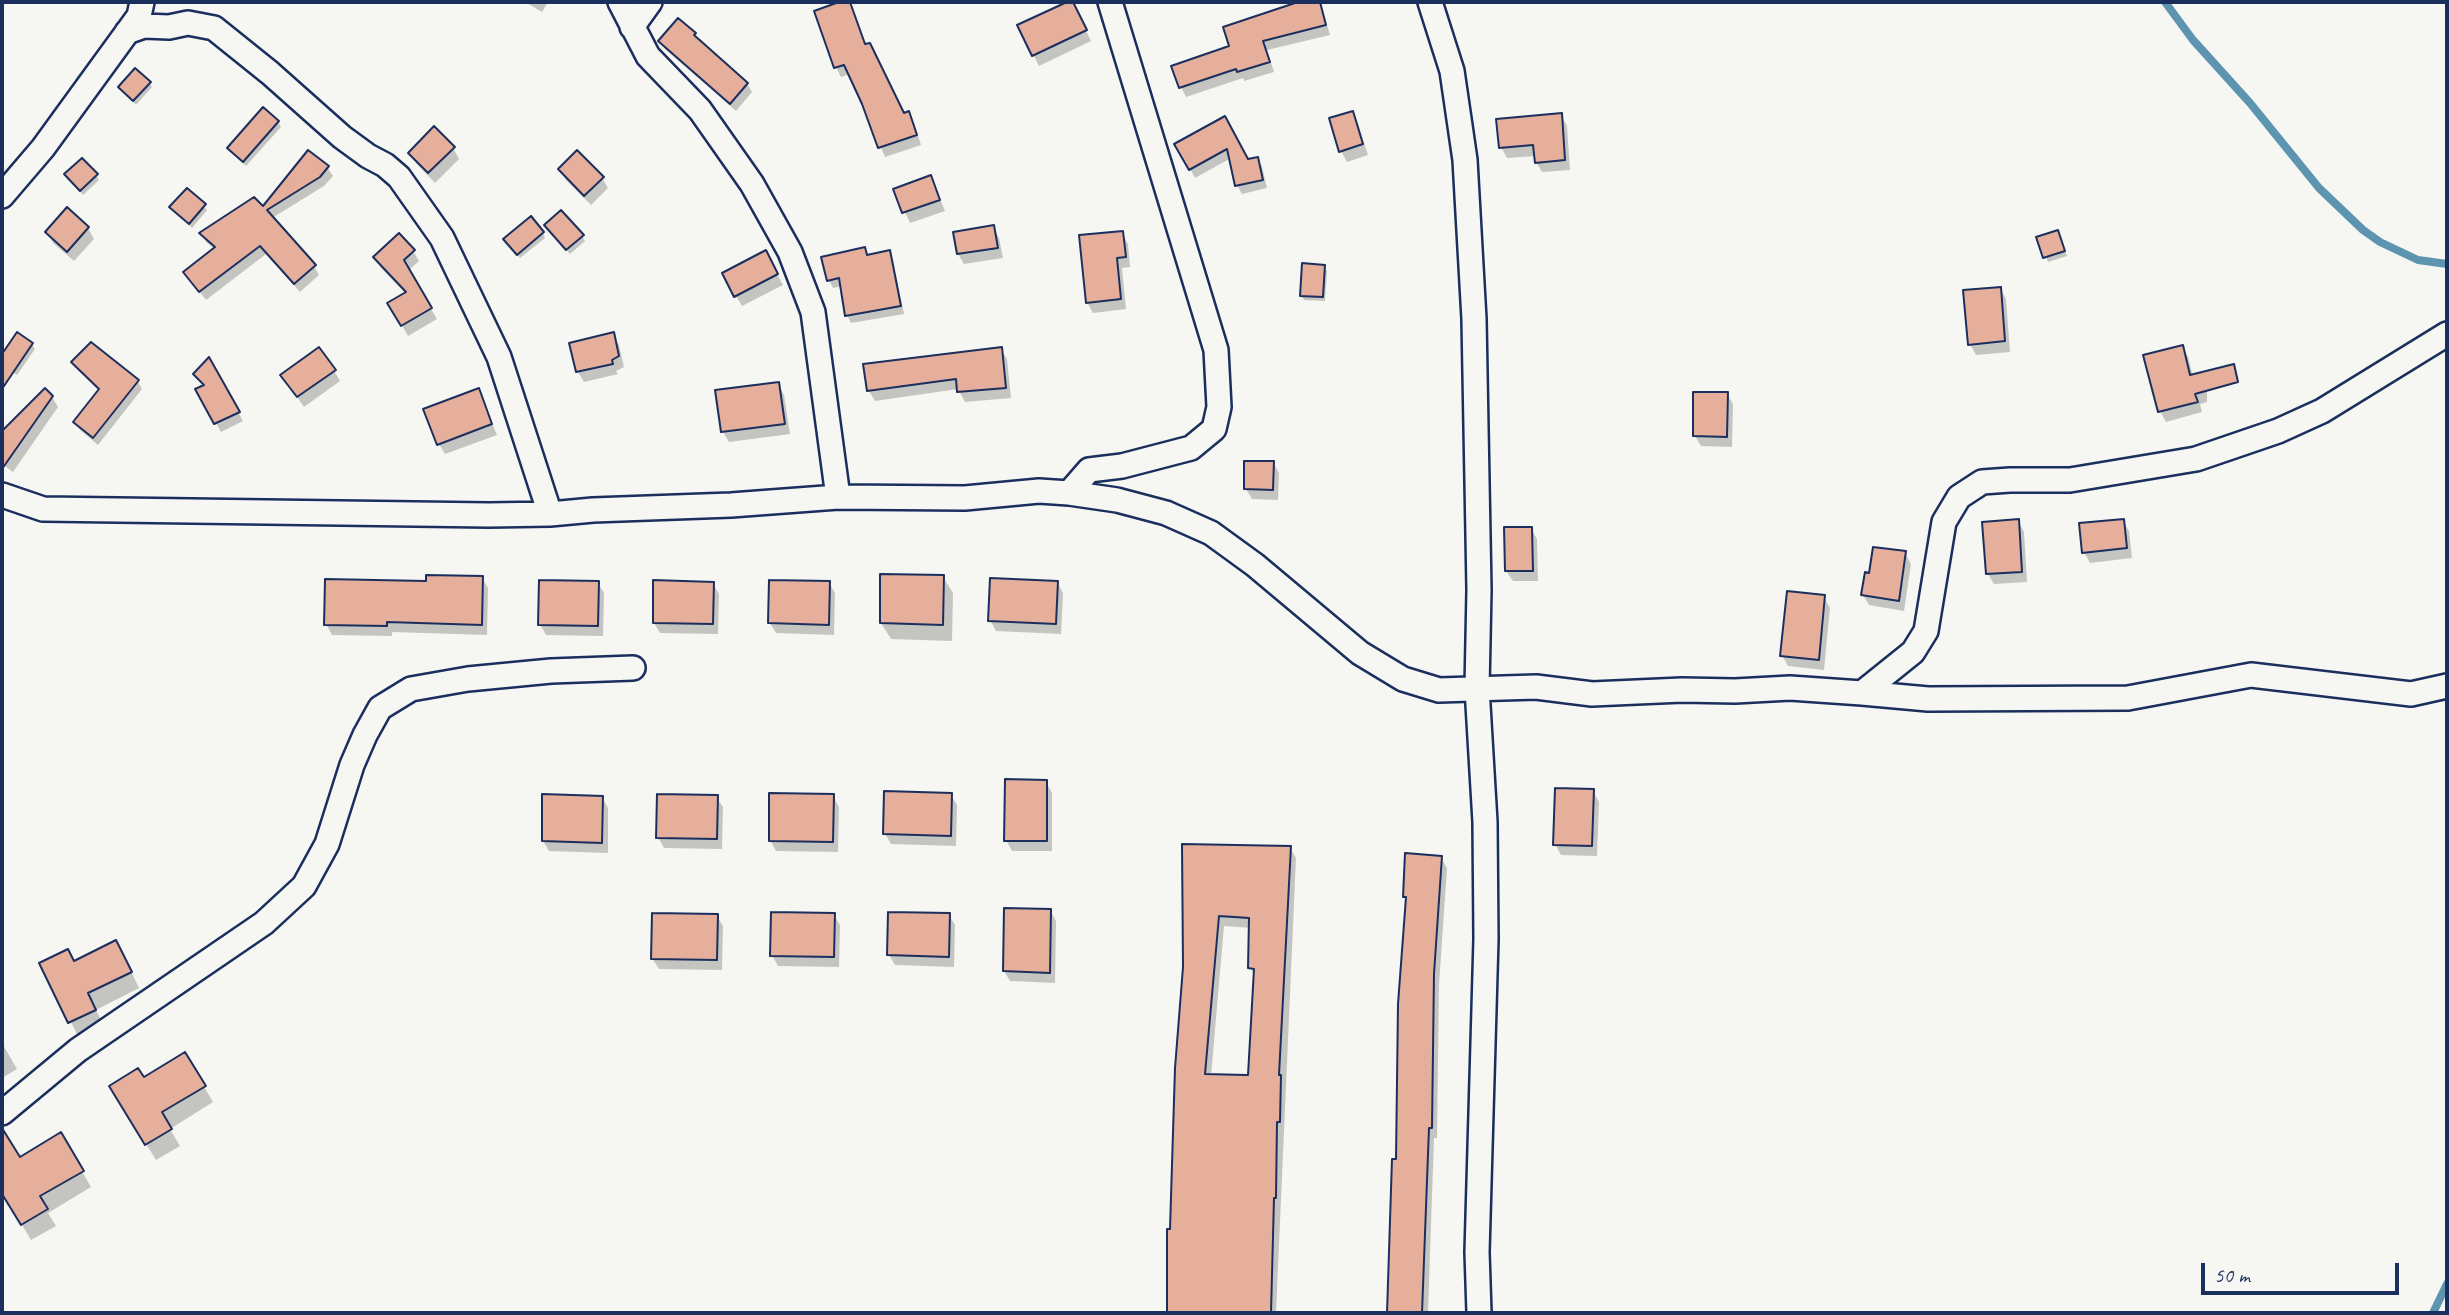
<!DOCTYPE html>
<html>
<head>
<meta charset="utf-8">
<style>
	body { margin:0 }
	#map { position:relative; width:2449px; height:1315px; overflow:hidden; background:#f6f6f2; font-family:Caveat,sans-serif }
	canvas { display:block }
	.frame { position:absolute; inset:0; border:4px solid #1b2f5e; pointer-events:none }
	.scale { position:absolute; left:2201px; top:1263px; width:198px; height:32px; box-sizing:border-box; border:4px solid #1b2f5e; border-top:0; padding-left:9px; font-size:21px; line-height:24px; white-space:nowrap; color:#1b2f5e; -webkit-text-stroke:5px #f6f6f2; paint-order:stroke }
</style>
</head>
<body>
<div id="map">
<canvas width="2449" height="1315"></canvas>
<div class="frame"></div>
<div class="scale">50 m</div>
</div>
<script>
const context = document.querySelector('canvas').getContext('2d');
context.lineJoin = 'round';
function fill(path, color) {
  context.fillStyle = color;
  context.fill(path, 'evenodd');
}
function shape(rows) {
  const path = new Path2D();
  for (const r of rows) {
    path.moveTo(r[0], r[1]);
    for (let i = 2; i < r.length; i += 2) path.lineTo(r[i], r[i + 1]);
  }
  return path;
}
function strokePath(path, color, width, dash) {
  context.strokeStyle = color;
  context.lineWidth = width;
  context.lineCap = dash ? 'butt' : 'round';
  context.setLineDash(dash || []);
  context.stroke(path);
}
fill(shape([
	[525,2,548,2,542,12],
	[844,2,849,2,853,10,866,45,904,115,908,114,914,123,921,145,885,157,850,74,841,77,836,67,816,12],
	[1072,2,1091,41,1039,66,1019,26],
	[1305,2,1320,2,1330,35,1267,50,1274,72,1244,81,1243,78,1186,97,1181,87,1231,47,1282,8],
	[694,34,699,42,747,84,752,92,736,111,665,49,660,41],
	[149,83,152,87,136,105,120,87],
	[1352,113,1358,124,1368,155,1347,162,1341,151],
	[1561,115,1567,126,1570,170,1542,172,1536,162,1536,156,1507,158,1501,147],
	[1224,119,1247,161,1257,159,1262,167,1267,188,1242,194,1237,185,1231,158,1195,178,1177,144],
	[278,122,281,127,246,166,232,153,229,148],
	[453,148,459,159,435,183,416,163,410,153],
	[327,167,333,176,324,186,272,218,314,266,319,275,300,292,266,254,206,300,191,281,215,249,206,242,201,233,263,209],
	[560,170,602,178,608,188,591,205,566,180],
	[96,175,99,180,83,195,69,179],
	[931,177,945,211,910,223,895,190],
	[187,190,207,210,192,228,172,207],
	[67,210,88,228,94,239,74,261,53,243,47,233],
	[993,227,999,238,1003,258,964,264,958,254],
	[549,230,582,236,585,241,570,254],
	[543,233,545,238,520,258,508,244],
	[1122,233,1128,244,1130,267,1122,268,1126,309,1093,313,1087,302],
	[2060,237,2067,256,2048,262,2039,238],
	[864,249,868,256,889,252,893,260,904,314,851,323,847,315,842,286,833,288,829,280],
	[413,251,419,261,408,271,437,319,408,336,390,304,406,294,381,268,375,257],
	[771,263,783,285,742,306,736,296],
	[1324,267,1327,271,1325,301,1304,300,1301,295],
	[2000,288,2006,299,2010,352,1976,355,1970,344],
	[17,334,32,344,35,349,17,375,2,365,2,357],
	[613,334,619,345,624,367,616,371,618,374,584,382,578,372],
	[91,344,138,382,142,389,98,445,80,430,75,422,99,391,78,370,73,362],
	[2182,347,2188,357,2193,376,2207,384,2207,402,2200,404,2202,412,2166,422,2160,411],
	[1001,349,1007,359,1011,398,965,402,958,389,875,401,869,391,865,366],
	[209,360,243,421,221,432,198,390,204,387,195,374],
	[334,371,340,381,304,407,282,375],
	[778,384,784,395,790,434,729,442,723,432],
	[478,390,497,435,445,454,439,444],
	[45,391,52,397,58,407,13,472,2,464,2,434],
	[1727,394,1733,404,1732,447,1701,446,1695,436],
	[1273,462,1279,473,1278,500,1252,499,1246,489],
	[2018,521,2024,532,2027,582,1994,584,1988,574],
	[2123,521,2129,531,2132,558,2090,563,2084,552],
	[1531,529,1537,539,1538,581,1513,581,1506,571],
	[1905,553,1911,564,1904,611,1869,605,1863,595],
	[943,577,953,593,952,641,891,639,881,623],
	[482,578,488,588,487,635,392,632,392,636,332,635,326,624,428,583],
	[1057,582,1063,593,1061,634,996,631,990,620],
	[598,583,604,593,603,636,546,635,540,624],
	[829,583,835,593,834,635,776,633,770,623],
	[713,584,719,594,718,634,660,633,654,623],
	[1824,597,1830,608,1824,670,1788,666,1782,655],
	[1046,782,1052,793,1052,851,1012,851,1006,840],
	[1593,791,1599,802,1597,856,1561,855,1555,844],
	[951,795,957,805,956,846,891,844,885,834],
	[833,796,839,807,838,852,776,851,770,840],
	[602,797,608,808,608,853,549,851,543,841],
	[716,797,723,807,722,849,664,848,658,837],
	[1184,846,1290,848,1296,858,1276,1313,1168,1313,1169,1231,1172,1231,1185,967],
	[1224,926,1251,928,1250,967,1256,977,1250,1076,1211,1076],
	[1441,858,1447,868,1439,985,1437,1138,1434,1138,1428,1313,1388,1313,1394,1161,1398,1161,1407,901,1404,897],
	[1050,910,1056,921,1055,983,1010,981,1004,971],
	[834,915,840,925,839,967,778,966,772,955],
	[949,915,955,925,954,967,895,965,889,955],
	[717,916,723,926,722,970,659,969,652,958],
	[125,959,139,988,96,1010,104,1026,79,1038,41,963],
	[2,1043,17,1069,2,1078],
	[185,1054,213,1102,170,1129,180,1146,156,1160,121,1103,143,1079],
	[61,1135,91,1187,48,1213,56,1226,31,1240,2,1191,2,1155,13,1149,19,1159]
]), '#0003');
strokePath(shape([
	[2165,2,2193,40,2250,103,2319,188,2363,230,2380,242,2418,260,2447,264],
	[2433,1313,2447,1284]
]), '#5d94b0', 8);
const building = shape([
	[839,2,850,2,865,44,870,43,904,113,909,111,917,135,878,148,862,104,844,65,834,68,814,11,839,2],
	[1067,2,1073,2,1087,30,1032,56,1017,25,1067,2],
	[1298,2,1320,2,1326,25,1263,41,1270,62,1237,72,1236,69,1179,88,1171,66,1229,46,1223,27,1298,2],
	[678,18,696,33,694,35,748,83,730,104,658,41,678,18],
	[135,68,151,82,133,101,118,87,135,68],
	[263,107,279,121,243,162,227,148,263,107],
	[1353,111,1363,144,1339,152,1329,118,1353,111],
	[1562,113,1565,160,1535,163,1533,145,1499,148,1496,119,1562,113],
	[1225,116,1248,159,1258,157,1263,180,1235,186,1227,149,1189,170,1174,144,1225,116],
	[434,126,455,147,428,173,408,153,434,126],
	[308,150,329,166,320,177,267,210,316,265,294,284,260,246,199,292,183,272,215,247,199,233,254,197,263,206,308,150],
	[577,150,604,177,584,196,558,169,577,150],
	[82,158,98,174,80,191,64,174,82,158],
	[931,175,940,200,902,213,893,189,931,175],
	[187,188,206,204,189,224,169,207,187,188],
	[67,207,89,227,67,252,45,232,67,207],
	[561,210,584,235,566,250,544,225,561,210],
	[531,216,544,232,517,255,503,239,531,216],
	[994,225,998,248,957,254,953,232,994,225],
	[2058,230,2065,251,2043,258,2036,237,2058,230],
	[1123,231,1126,257,1117,258,1121,299,1086,303,1079,235,1123,231],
	[399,233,415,250,404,260,432,308,401,326,387,303,406,292,373,257,399,233],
	[865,247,867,255,890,250,901,306,845,316,839,278,827,281,821,257,865,247],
	[766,250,778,274,734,297,722,273,766,250],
	[1302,263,1325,265,1323,297,1300,296,1302,263],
	[2001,287,2005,341,1968,345,1963,290,2001,287],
	[17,332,33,343,2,389,2,354,17,332],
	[614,332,619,356,612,360,613,364,576,372,569,343,614,332],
	[91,342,139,380,93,438,73,422,99,389,71,362,91,342],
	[2183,345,2190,375,2234,364,2238,382,2195,394,2198,402,2158,412,2143,355,2183,345],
	[319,347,336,370,297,397,280,375,319,347],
	[1002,347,1006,388,957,392,956,379,867,391,863,364,1002,347],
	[209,357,240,412,214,424,195,389,204,385,193,374,209,357],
	[779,382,785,424,721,432,715,390,779,382],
	[45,388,53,396,2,469,2,431,45,388],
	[479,388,492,424,437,445,423,409,479,388],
	[1693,392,1728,392,1727,437,1693,436,1693,392],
	[1244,461,1274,461,1273,490,1244,489,1244,461],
	[2019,519,2022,572,1986,574,1982,522,2019,519],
	[2124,519,2127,548,2082,553,2079,523,2124,519],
	[1504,527,1532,527,1533,571,1505,571,1504,527],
	[1873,547,1906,551,1899,601,1861,595,1865,572,1869,573,1873,547],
	[880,574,944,575,943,625,880,623,880,574],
	[426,575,483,576,482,625,387,622,387,626,324,625,325,579,426,581,426,575],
	[990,578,1058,581,1056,624,988,621,990,578],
	[539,580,599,581,598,626,538,625,539,580],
	[653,580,714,582,713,624,653,623,653,580],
	[769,580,830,581,829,625,768,623,769,580],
	[1787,591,1825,595,1819,660,1780,656,1787,591],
	[1005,779,1047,780,1047,841,1004,841,1005,779],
	[1555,788,1594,789,1592,846,1553,845,1555,788],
	[884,791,952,793,951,836,883,834,884,791],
	[769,793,834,794,833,842,769,841,769,793],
	[542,794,603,796,602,843,542,841,542,794],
	[657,794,718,795,717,839,656,838,657,794],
	[1182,844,1291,846,1279,1075,1281,1075,1280,1122,1277,1122,1276,1198,1274,1198,1271,1313,1167,1313,1167,1229,1170,1229,1175,1068,1183,967,1182,844],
	[1219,916,1249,918,1248,968,1254,969,1248,1075,1246,1075,1205,1074,1219,916],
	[1405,853,1442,856,1434,974,1432,1128,1429,1128,1422,1313,1387,1313,1392,1159,1396,1159,1398,1004,1406,897,1403,897,1405,853],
	[1004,908,1051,909,1050,973,1003,971,1004,908],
	[771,912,835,913,834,957,770,956,771,912],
	[888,912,950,913,949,957,887,955,888,912],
	[652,913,718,914,717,960,651,959,652,913],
	[116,940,132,972,88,993,96,1010,68,1023,39,963,68,949,74,961,116,940],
	[185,1052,206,1086,162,1112,172,1129,145,1145,109,1086,138,1068,144,1077,185,1052],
	[2,1128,20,1157,61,1132,84,1171,40,1196,48,1209,21,1225,2,1194,2,1128]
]);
fill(building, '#e5af9b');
strokePath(building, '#1b2f5e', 2);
const street = shape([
	[620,2,648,56,700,110,752,184,790,252,813,312,838,497],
	[1430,2,1452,71,1465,160,1474,319,1479,590,1477,688,1485,822,1486,939,1477,1252,1479,1313],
	[632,27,650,2],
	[127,32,144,26,169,27,188,23,214,28,270,73,342,137,368,156,385,165,399,177,442,238,499,357,550,514],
	[2,196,43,148,139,16,142,2],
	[1069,493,1089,470,1122,466,1191,448,1214,429,1219,407,1216,350,1110,2],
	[2,495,43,509,489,515,550,514,593,510,731,505,838,497,965,498,1039,491,1069,493,1117,500,1166,513,1211,533,1255,565,1360,653,1403,679,1439,690,1536,687,1592,694,1682,690,1735,691,1790,688,1862,693,1913,652,1926,631,1944,522,1959,497,1982,482,2010,480,2070,480,2196,459,2278,431,2322,411,2447,334],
	[1862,693,1928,699,2128,698,2251,675,2411,694,2447,686],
	[2,1113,78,1050,264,923,304,886,327,844,352,765,365,735,380,708,411,689,468,679,551,671,633,668]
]);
strokePath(street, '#1b2f5e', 28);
strokePath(street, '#f6f6f2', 23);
</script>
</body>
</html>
